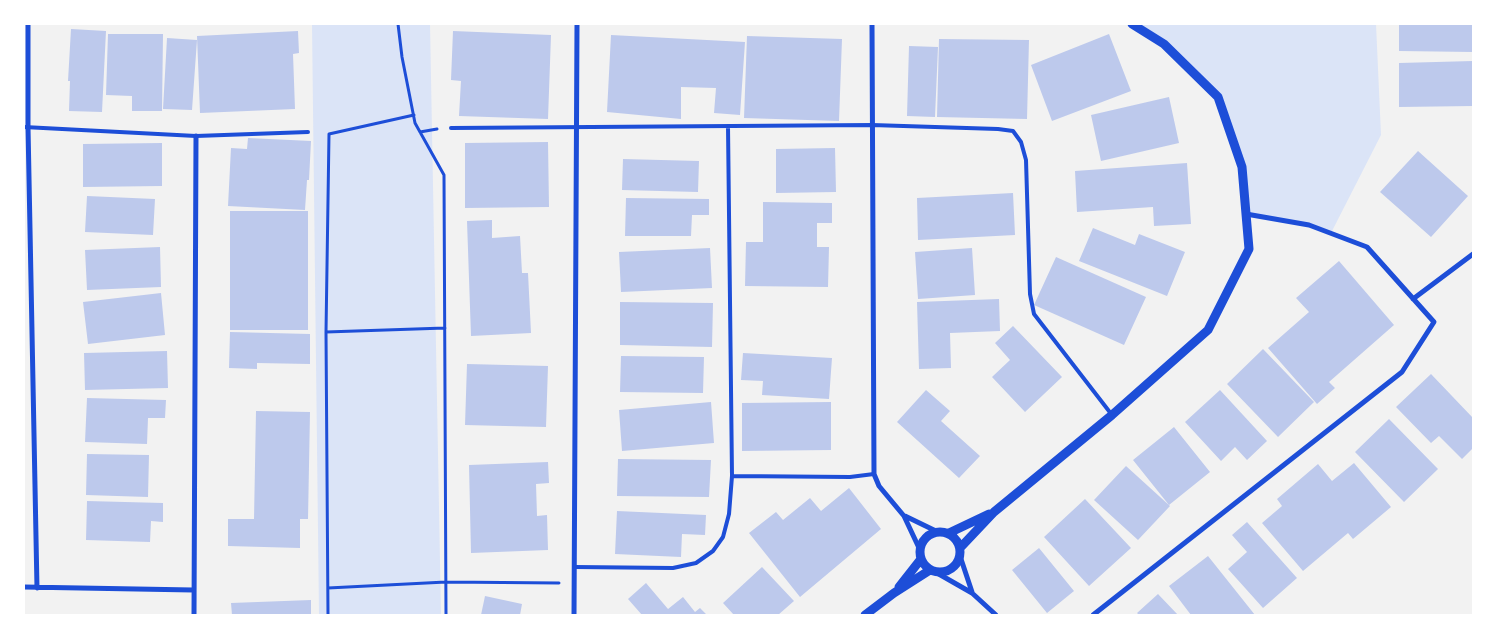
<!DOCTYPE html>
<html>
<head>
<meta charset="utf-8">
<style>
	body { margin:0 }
	#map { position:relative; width:1497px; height:639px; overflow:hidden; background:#f2f2f2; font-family:"Source Sans 3",sans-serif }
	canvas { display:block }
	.frame { position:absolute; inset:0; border:25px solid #fff; pointer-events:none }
</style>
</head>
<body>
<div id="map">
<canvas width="1497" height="639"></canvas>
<div class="frame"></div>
</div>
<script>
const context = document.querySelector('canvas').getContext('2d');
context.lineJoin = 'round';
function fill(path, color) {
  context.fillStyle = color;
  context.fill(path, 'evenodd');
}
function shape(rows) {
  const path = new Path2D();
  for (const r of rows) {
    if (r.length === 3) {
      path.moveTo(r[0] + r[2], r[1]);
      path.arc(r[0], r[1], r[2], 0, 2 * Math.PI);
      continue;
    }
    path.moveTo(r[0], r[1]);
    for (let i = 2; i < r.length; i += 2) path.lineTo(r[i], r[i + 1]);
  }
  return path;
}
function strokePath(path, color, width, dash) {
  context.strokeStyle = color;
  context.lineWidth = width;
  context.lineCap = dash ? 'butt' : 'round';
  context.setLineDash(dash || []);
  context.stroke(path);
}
fill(shape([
	[312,24,430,24,441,615,319,615],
	[1132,24,1376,24,1381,135,1331,233,1309,225,1246,214,1242,167,1218,97,1164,44]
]), '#dbe4f7');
fill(shape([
	[1399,24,1473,24,1473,52,1399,51],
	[71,29,106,31,102,112,69,111,70,81,68,81],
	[298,31,299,53,293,54,295,109,200,113,197,36],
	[453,31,551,35,548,119,459,116,461,81,451,80],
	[108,34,163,34,162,111,132,111,132,96,106,95],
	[1109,34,1131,91,1052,121,1031,65],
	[611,35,745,42,740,115,714,113,716,88,681,87,681,119,607,112],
	[747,36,842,39,839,121,744,118],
	[167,38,197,40,192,110,163,109],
	[939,39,1029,40,1027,119,937,117],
	[909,46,938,47,935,117,907,116],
	[1473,61,1473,106,1399,107,1399,63],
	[1169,97,1179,143,1101,161,1091,115],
	[248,138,311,141,309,180,307,180,305,210,228,206,231,148,247,149],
	[548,142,549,207,465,208,465,143],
	[162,143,162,186,83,187,83,144],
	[835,148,836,192,776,193,776,149],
	[1418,151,1468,196,1431,237,1380,192],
	[623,159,699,161,698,192,622,190],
	[1187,163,1191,224,1154,226,1153,207,1077,212,1075,171],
	[1013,193,1015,235,918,240,917,198],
	[87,196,155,199,153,235,85,232],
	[626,198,709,199,709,215,692,215,691,236,625,236],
	[763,202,832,203,832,223,817,223,817,247,829,247,828,287,745,286,746,242,763,242],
	[230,211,308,211,308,330,230,330],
	[492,220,492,238,520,236,522,273,528,273,531,333,471,336,467,221],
	[1093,228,1135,245,1139,234,1185,252,1167,296,1079,261],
	[160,247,161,287,87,290,85,250],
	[710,248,712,288,621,292,619,252],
	[972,248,975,295,918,299,915,252],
	[1056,257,1146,297,1124,345,1034,305],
	[1339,261,1394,325,1329,382,1335,388,1317,404,1268,348,1309,312,1296,298],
	[161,293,165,335,88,344,83,302],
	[999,299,1000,331,950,333,951,368,919,369,917,302],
	[620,302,713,303,712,347,620,345],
	[1013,326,1062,377,1025,412,992,377,1010,360,995,343],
	[230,332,310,334,310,364,257,363,257,369,229,368],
	[1263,349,1314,402,1278,437,1227,384],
	[167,351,168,388,85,390,84,353],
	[743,353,832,358,829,399,762,395,763,381,741,380],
	[621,356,704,357,703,393,620,392],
	[467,364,548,366,546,427,465,425],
	[1431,374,1473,418,1473,448,1462,459,1439,436,1431,443,1396,407],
	[926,390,950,411,941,421,980,456,959,478,897,422],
	[1220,390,1267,441,1247,460,1235,447,1221,461,1185,422],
	[87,398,166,400,165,418,148,418,147,444,85,442],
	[711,402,714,443,622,451,619,410],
	[831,402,831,450,742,451,742,403],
	[256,411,310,412,308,519,300,519,300,548,228,546,228,519,254,519],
	[1389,419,1438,469,1404,502,1355,452],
	[1174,427,1210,472,1169,505,1133,460],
	[87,454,149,455,148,497,86,495],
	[618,459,711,460,709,497,617,496],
	[548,462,549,483,536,484,537,516,547,515,548,550,471,553,469,465],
	[1354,463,1391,507,1353,539,1348,533,1303,571,1262,523,1282,506,1277,499,1318,464,1332,481],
	[1126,466,1170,506,1138,540,1094,500],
	[849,488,881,529,800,597,749,533,776,512,783,520,810,498,821,511],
	[1085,499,1131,548,1089,586,1044,537],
	[87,501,163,503,163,522,151,521,150,542,86,540],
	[617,511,706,515,705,535,682,534,681,557,615,554],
	[1247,522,1297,578,1263,608,1228,569,1247,552,1232,535],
	[1039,548,1074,591,1047,613,1012,570],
	[1208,556,1255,615,1191,615,1169,586],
	[762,567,794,601,778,615,734,615,723,603],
	[646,583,668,609,683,597,695,612,700,608,707,615,642,615,628,599],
	[1158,594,1178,615,1139,615,1137,613],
	[485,596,522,604,520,615,481,615],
	[311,600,311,615,232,615,231,603]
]), '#bdc9ec');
strokePath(shape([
	[398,24,402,57,415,123,444,175,446,615],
	[420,132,437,129],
	[326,332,445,328],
	[328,588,446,582,559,583],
	[328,615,326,332,329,134,414,115]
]), '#1d4ed8', 3);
strokePath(shape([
	[24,127,196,136,308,132],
	[451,128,872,125,998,129,1013,131,1021,142,1026,160,1030,294,1034,314,1112,415],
	[732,476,850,477,874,474],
	[575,567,673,568,696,563,713,551,723,537,729,514,732,476,728,126]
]), '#1d4ed8', 4);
strokePath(shape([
	[28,24,28,127,37,588],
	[872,24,874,474,879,486,904,516,920,550],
	[1413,299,1473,254],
	[905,516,938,532],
	[960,556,972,592],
	[937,573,972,593,996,615],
	[24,587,193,590],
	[194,615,196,136],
	[574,615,577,24],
	[1093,615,1402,372,1434,322,1367,247,1309,225,1246,214]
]), '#1d4ed8', 5);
strokePath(shape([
	[940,552,20],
	[949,533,989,514],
	[960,548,994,512,1112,415,1208,330,1249,249,1242,167,1218,97,1164,44,1132,24],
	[899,587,921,559],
	[865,615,894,593,930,570]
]), '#1d4ed8', 9);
</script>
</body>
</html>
